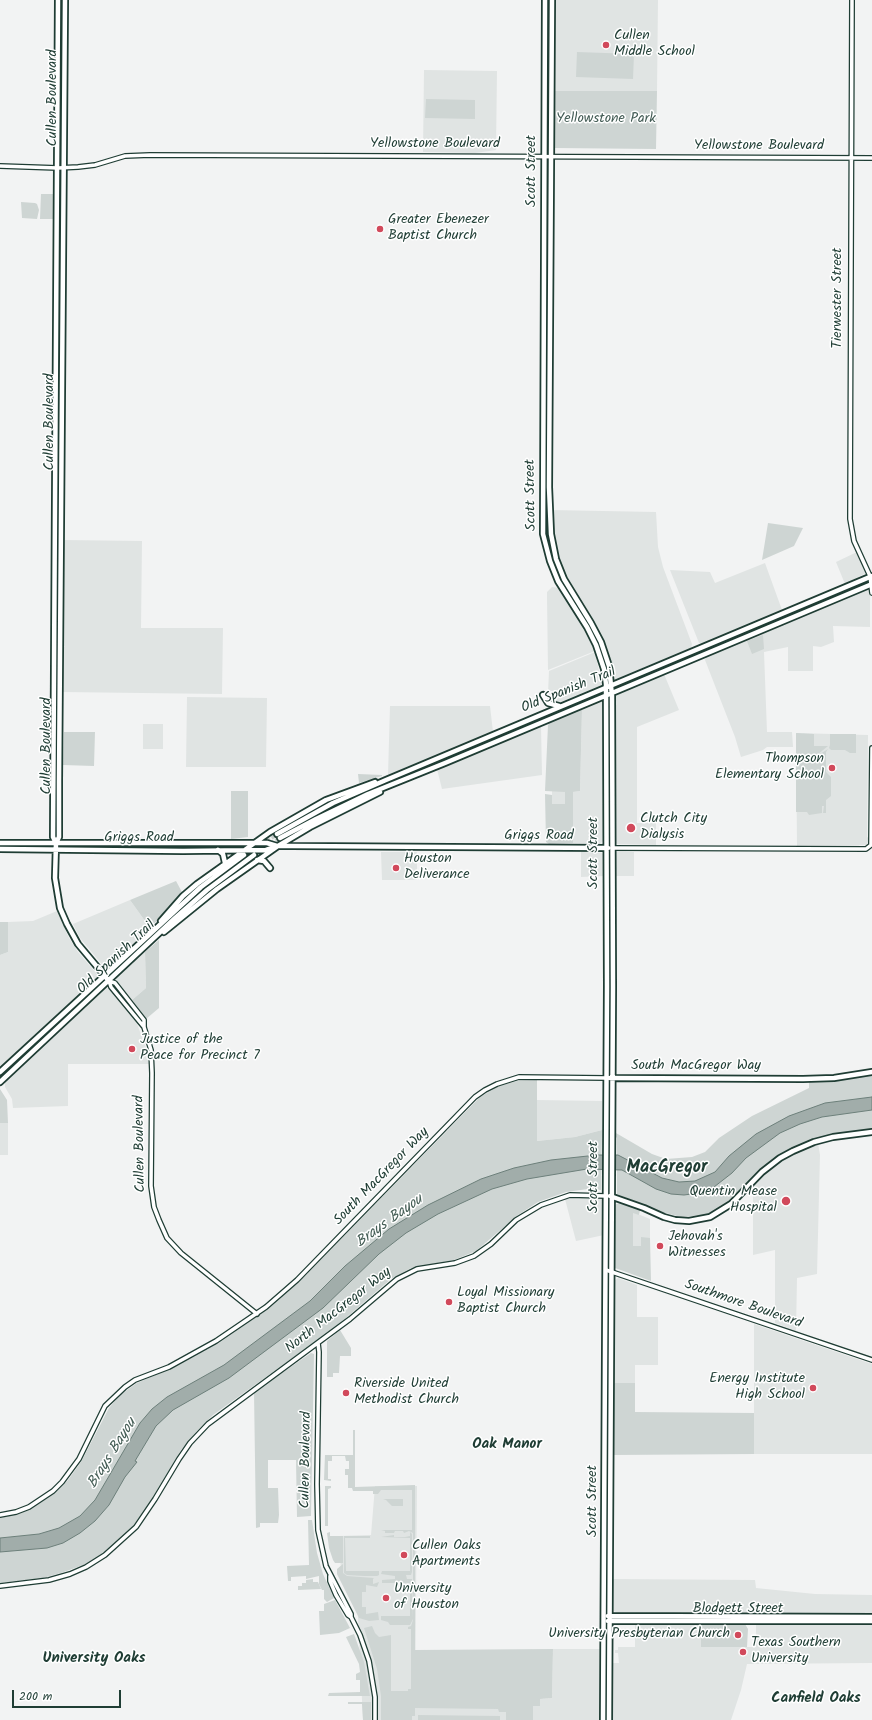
<!DOCTYPE html>
<html>
<head>
<meta charset="utf-8">
<style>
	body { margin:0 }
	#map { position:relative; width:872px; height:1720px; overflow:hidden; background:#f2f3f3; font-family:Kalam,sans-serif }
	canvas { display:block }
	.scale { position:absolute; left:12px; top:1690px; width:109px; height:18px; box-sizing:border-box; border:2px solid #1f3d34; border-top:0; padding-left:5px; font-size:12px; line-height:14px; white-space:nowrap; color:#1f3d34; -webkit-text-stroke:3px #fff; paint-order:stroke }
</style>
</head>
<body>
<div id="map">
<canvas width="872" height="1720"></canvas>
<div class="scale">200 m</div>
</div>
<script>
const context = document.querySelector('canvas').getContext('2d');
context.lineJoin = 'round';
function fill(path, color) {
  context.fillStyle = color;
  context.fill(path, 'evenodd');
}
function shape(rows) {
  const path = new Path2D();
  for (const r of rows) {
    path.moveTo(r[0], r[1]);
    for (let i = 2; i < r.length; i += 2) path.lineTo(r[i], r[i + 1]);
  }
  return path;
}
function strokePath(path, color, width, dash) {
  context.strokeStyle = color;
  context.lineWidth = width;
  context.lineCap = dash ? 'butt' : 'round';
  context.setLineDash(dash || []);
  context.stroke(path);
}
function drawText(font, color, halo, rows, align = 'center') {
  context.font = font + ' Kalam,sans-serif';
  context.lineWidth = 3;
  context.setLineDash([]);
  context.textBaseline = 'middle';
  context.strokeStyle = halo;
  context.fillStyle = color;
  for (const [text, x, y, turn = 0] of rows) {
    context.save();
    context.translate(x, y);
    context.rotate((+turn || 0) * Math.PI / 180);
    context.textAlign = isNaN(turn) ? turn : align;
    if (halo) context.strokeText(text, 0, 0);
    context.fillText(text, 0, 0);
    context.restore();
  }
}
fill(shape([
	[555,0,658,0,657,91,555,91],
	[424,70,497,71,496,150,475,153,423,152],
	[550,510,656,512,658,547,663,567,692,644,691,648,614,680,600,636,596,626,571,589,560,566,553,541],
	[63,540,142,541,141,628,223,628,222,694,62,692],
	[857,552,866,573,845,584,836,562],
	[765,563,782,610,702,644,699,643,670,570,710,572,715,583],
	[552,587,559,588,583,624,595,651,548,670,547,597,547,592],
	[866,589,869,590,870,593,870,627,833,626,834,642,821,647,813,646,813,671,788,671,788,647,764,652,767,732,792,732,793,747,767,747,763,750,741,757,735,737,705,660,706,657],
	[595,652,602,685,556,704,548,693,549,671],
	[664,674,679,710,637,727,637,823,656,823,656,845,617,844,614,842,614,696],
	[187,697,267,698,266,767,186,767],
	[601,701,604,703,604,841,599,844,573,843,573,792,580,791,582,709],
	[390,706,490,706,493,732,388,775],
	[143,724,163,724,163,749,143,749],
	[541,726,542,775,442,789,437,769],
	[796,733,868,735,867,837,869,838,867,845,797,846],
	[552,791,565,791,565,804,552,804],
	[617,851,634,852,634,876,614,876,615,853],
	[381,852,417,852,417,880,382,880],
	[581,852,602,853,604,856,604,876,581,877],
	[130,900,150,928,112,965,105,968,80,938,73,924],
	[57,911,69,938,78,952,97,974,98,978,0,1068,0,955,8,952,8,922,33,921],
	[145,952,146,988,132,1000,117,983,116,978],
	[107,987,110,989,136,1021,146,1048,149,1064,68,1064,68,1106,13,1108,12,1099,5,1087,5,1082],
	[537,1100,602,1101,602,1130,575,1137,537,1141],
	[0,1123,8,1123,8,1155,0,1155],
	[818,1143,820,1155,817,1274,797,1278,796,1331,775,1323,775,1250,753,1255,753,1192,749,1188,760,1178,794,1153],
	[582,1198,601,1199,603,1201,604,1235,576,1241,565,1199],
	[633,1212,650,1219,650,1238,641,1238,641,1246,633,1246],
	[618,1278,637,1285,637,1317,658,1317,658,1365,635,1365,635,1383,614,1383,614,1281],
	[754,1324,872,1364,872,1454,754,1454],
	[375,1486,417,1486,415,1706,532,1707,532,1720,363,1720,356,1578,346,1578,341,1573,339,1536,371,1535],
	[613,1579,755,1580,756,1588,815,1594,872,1595,872,1663,747,1664,741,1690,731,1720,612,1720,613,1663,619,1663,618,1653,615,1653,615,1650,618,1650,618,1647,635,1647,635,1624,701,1624,701,1647,756,1647,756,1612,617,1613,613,1610],
	[553,1649,601,1649,602,1720,533,1720,533,1706,540,1699,552,1698]
]), '#e0e4e3');
fill(shape([
	[577,52,634,54,633,79,576,77],
	[555,91,657,91,656,149,555,148],
	[426,99,475,100,475,119,425,118],
	[41,194,54,194,54,219,40,219],
	[21,202,35,203,37,204,39,210,37,219,22,218],
	[768,523,803,528,794,546,762,560],
	[763,635,764,649,752,654,747,641],
	[582,709,580,791,573,792,573,843,549,844,546,842,545,794,552,795,552,804,565,804,565,792,545,791,548,725,551,721],
	[64,732,95,732,94,766,63,765],
	[796,733,814,734,814,746,828,746,812,759,828,749,826,752,826,772,831,777,831,796,826,800,826,813,823,813,824,806,822,806,822,813,809,815,807,812,796,812],
	[830,734,856,734,856,753,850,753,845,750,831,750,829,748,830,745],
	[358,774,382,775,382,776,359,783],
	[231,791,248,791,248,837,231,839],
	[176,881,183,894,150,928,130,900],
	[0,922,8,922,8,952,0,955],
	[159,940,159,1008,146,1019,132,1000,146,988,145,952],
	[872,1074,872,1129,828,1135,793,1148,767,1165,736,1196,716,1211,704,1215,681,1217,658,1211,617,1194,617,1138,616,1137,616,1133,652,1154,666,1159,692,1157,705,1152,719,1138,752,1116,809,1088,809,1081,834,1081],
	[537,1080,537,1141,575,1137,602,1130,601,1190,588,1189,566,1192,538,1202,518,1215,476,1251,454,1260,411,1268,391,1279,333,1329,213,1415,196,1432,181,1450,147,1507,133,1526,107,1551,86,1564,61,1573,43,1578,0,1583,0,1518,21,1513,40,1503,57,1491,68,1480,81,1462,109,1408,120,1395,137,1383,179,1365,219,1343,273,1305,304,1277,480,1097,499,1086,517,1081],
	[0,1089,7,1100,8,1123,0,1123],
	[620,1203,640,1210,639,1215,633,1213,633,1246,641,1246,641,1237,650,1238,651,1281,615,1268,614,1207,616,1204],
	[340,1330,351,1348,351,1356,340,1356,339,1373,333,1373,333,1377,327,1377,327,1341],
	[311,1353,314,1354,311,1516,297,1517,296,1460,268,1460,268,1488,278,1488,279,1515,278,1523,260,1523,260,1527,256,1528,254,1392],
	[614,1383,635,1383,635,1412,754,1413,754,1454,614,1455],
	[353,1430,355,1430,355,1487,415,1485,415,1650,553,1649,552,1698,540,1699,540,1706,533,1706,533,1720,506,1720,506,1712,499,1712,498,1709,415,1708,415,1716,412,1716,412,1720,381,1720,381,1696,377,1669,364,1628,372,1626,375,1633,379,1637,391,1635,391,1691,408,1691,408,1689,411,1689,411,1629,408,1629,408,1627,411,1626,413,1620,413,1533,409,1531,404,1533,403,1531,395,1531,394,1533,385,1533,385,1531,381,1530,412,1530,412,1490,381,1490,378,1494,373,1494,373,1491,353,1491,352,1488,348,1488,348,1475,345,1475,345,1469,349,1469,349,1461,346,1461,345,1456,332,1456,332,1461,328,1461,328,1479,331,1479,331,1481,324,1480,325,1455,353,1455],
	[325,1486,331,1486,331,1488,328,1489,328,1526,325,1526],
	[383,1499,403,1499,403,1506,392,1506,386,1500],
	[308,1520,312,1520,317,1553,323,1574,334,1598,327,1602,324,1599,324,1590,322,1590,319,1584,319,1576,306,1579,306,1576,291,1577,291,1581,288,1581,287,1566,309,1565],
	[330,1532,330,1536,343,1536,343,1563,335,1563,333,1560,329,1548,327,1533],
	[410,1532,412,1534,412,1572,411,1575,406,1575,407,1579,412,1579,413,1619,410,1625,390,1625,388,1622,381,1620,381,1616,410,1616,410,1583,382,1583,382,1580,395,1579,395,1576,381,1574,382,1571,410,1571,410,1538,381,1537,394,1535,394,1537,405,1537,410,1536],
	[344,1536,370,1536,370,1538,345,1538,346,1571,379,1571,379,1575,377,1576,364,1576,347,1575,344,1573],
	[343,1564,343,1573,347,1576,374,1578,373,1579,373,1584,379,1582,377,1587,366,1585,366,1592,362,1592,362,1607,366,1607,366,1614,378,1612,379,1620,369,1621,359,1618,337,1574,337,1569],
	[313,1579,313,1582,318,1582,321,1589,298,1590,298,1586,302,1586,302,1583,306,1583,306,1580],
	[335,1600,350,1628,339,1633,320,1635,319,1611,324,1611,324,1604],
	[701,1624,745,1624,748,1629,747,1647,701,1647],
	[354,1634,364,1662,370,1696,328,1696,329,1693,360,1692,360,1680,356,1680,356,1674,360,1672,359,1664,346,1637],
	[348,1702,371,1702,371,1720,363,1720,362,1704,348,1704],
	[418,1715,500,1716,500,1720,418,1720]
]), '#ced5d3');
const water = shape([
	[872,1097,872,1110,822,1117,800,1124,780,1133,746,1158,732,1173,714,1187,699,1193,684,1195,671,1194,656,1189,622,1170,587,1169,527,1179,492,1189,438,1214,406,1233,379,1254,323,1308,229,1378,173,1410,156,1426,135,1461,137,1462,125,1477,109,1505,95,1521,80,1533,63,1543,47,1548,0,1552,0,1538,39,1534,59,1528,80,1516,95,1500,140,1423,152,1409,167,1397,224,1365,310,1301,345,1266,389,1229,428,1205,481,1179,514,1168,551,1160,597,1155,618,1155,662,1178,679,1182,695,1181,715,1172,729,1156,756,1134,789,1116,825,1103,872,1097]
]);
fill(water, '#a1adaa');
strokePath(water, '#6d807b', 1);
strokePath(shape([
	[244,855,277,834],
	[254,855,280,838]
]), '#c8cfcd', 4.5, [4.5, 2]);
const minor = shape([
	[852,0,850,519,854,541,870,576,872,593],
	[0,166,58,168,78,167,95,165,125,156,150,155,872,158],
	[612,848,866,849,871,845,872,748],
	[109,981,115,983,144,1020,144,1027,151,1050,152,1073,151,1186,154,1207,159,1220,167,1238,181,1253,257,1314],
	[109,981,111,987,144,1027],
	[606,1270,872,1360],
	[318,1343,319,1352,317,1484,318,1530,326,1566,351,1614,351,1617,360,1635,369,1661,375,1697,375,1720],
	[0,1515,16,1512,29,1507,53,1491,62,1482,79,1459,105,1406,125,1387,135,1380,169,1367,216,1341,266,1307,297,1280,475,1097,485,1090,497,1084,519,1077,606,1078],
	[330,1576,330,1581,336,1595,348,1615,351,1617],
	[0,1586,49,1580,70,1574,86,1567,105,1555,136,1527,155,1499,179,1459,190,1443,208,1424,350,1319,397,1279,417,1269,455,1263,474,1256,491,1244,516,1220,541,1205,570,1195,606,1196]
]);
const major = shape([
	[58,0,53,837,56,843,55,878,60,908,67,924,78,944,109,981],
	[545,0,543,534,550,561,558,581,587,627,596,645,604,669,606,684,607,987,603,1720],
	[552,0,549,487,551,534,556,559,564,579,591,623,601,642,609,666,612,696,613,987,609,1720],
	[543,695,548,703,559,706],
	[277,834,333,803,386,780,872,576],
	[280,838,316,819,368,794,445,763,872,584],
	[0,843,267,843,277,846],
	[56,843,59,837,59,781,65,0],
	[0,849,183,851,266,850,278,846,292,846,608,848],
	[218,850,223,854,225,863],
	[257,860,264,861,270,868],
	[161,921,183,896,197,884,270,832,326,800,375,782],
	[164,932,217,889,278,846,310,827,380,792],
	[0,1072,201,887,244,855],
	[610,1078,803,1079,834,1078,872,1072],
	[0,1082,174,919,207,890,254,855],
	[610,1196,644,1208,664,1217,675,1220,689,1221,710,1217,731,1204,762,1172,780,1158,793,1151,814,1142,833,1137,872,1132],
	[608,1616,872,1617],
	[608,1621,872,1621]
]);
strokePath(minor, '#1f3d34', 6);
strokePath(major, '#1f3d34', 8);
strokePath(minor, '#fff', 3.5);
strokePath(major, '#fff', 4.5);
for (const [x, y, r, color] of [
	[606,45,4,"#d1495b"],
	[380,229,4,"#d1495b"],
	[832,768,4,"#d1495b"],
	[631,828,5,"#d1495b"],
	[396,868,4,"#d1495b"],
	[132,1049,4,"#d1495b"],
	[786,1201,5,"#d1495b"],
	[660,1246,4,"#d1495b"],
	[449,1302,4,"#d1495b"],
	[813,1388,4,"#d1495b"],
	[346,1393,4,"#d1495b"],
	[404,1555,4,"#d1495b"],
	[386,1598,4,"#d1495b"],
	[738,1635,4,"#d1495b"],
	[743,1652,4,"#d1495b"]
]) {
  const dot = new Path2D();
  dot.arc(x, y, r, 0, 2 * Math.PI);
  context.fillStyle = color;
  context.fill(dot);
  strokePath(dot, '#fff', 1.5);
}
drawText('14px', '#1f3d34', '#fff', [
	["Cullen",614,37],
	["Middle School",614,53],
	["Greater Ebenezer",388,221],
	["Baptist Church",388,237],
	["Thompson",824,760,"right"],
	["Elementary School",824,776,"right"],
	["Clutch City",640,820],
	["Dialysis",640,836],
	["Houston",404,860],
	["Deliverance",404,876],
	["Justice of the",140,1041],
	["Peace for Precinct 7",140,1057],
	["Quentin Mease",777,1193,"right"],
	["Hospital",777,1209,"right"],
	["Jehovah's",668,1238],
	["Witnesses",668,1254],
	["Loyal Missionary",457,1294],
	["Baptist Church",457,1310],
	["Energy Institute",805,1380,"right"],
	["High School",805,1396,"right"],
	["Riverside United",354,1385],
	["Methodist Church",354,1401],
	["Cullen Oaks",412,1547],
	["Apartments",412,1563],
	["University",394,1590],
	["of Houston",394,1606],
	["University Presbyterian Church",730,1635,"right"],
	["Texas Southern",751,1644],
	["University",751,1660]
], 'left');
drawText('14px', '#1f3d34', '#fff', [
	["Cullen Boulevard",54,98,-90],
	["Yellowstone Boulevard",435,145],
	["Yellowstone Boulevard",759,147],
	["Scott Street",533,171,-90],
	["Tierwester Street",839,298,-90],
	["Cullen Boulevard",51,422,-90],
	["Scott Street",532,495,-91],
	["Old Spanish Trail",569,691,-22],
	["Cullen Boulevard",48,746,-90],
	["Griggs Road",539,837],
	["Griggs Road",139,839],
	["Scott Street",595,853,-90],
	["Old Spanish Trail",117,958,-43],
	["South MacGregor Way",696,1067],
	["Cullen Boulevard",141,1144,-91],
	["South MacGregor Way",382,1177,-46],
	["Scott Street",595,1177,-90],
	["Southmore Boulevard",743,1305,19],
	["North MacGregor Way",339,1311,-38],
	["Cullen Boulevard",307,1460,-89],
	["Scott Street",594,1501,-90],
	["Blodgett Street",738,1610]
]);
drawText('14px', '#425b54', '#fff', [
	["Yellowstone Park",606,120]
]);
drawText('italic 15px', '#465f57', '#fff', [
	["Brays Bayou",390,1222,-36],
	["Brays Bayou",113,1454,-58]
]);
drawText('bold 15px', '#1f3d34', '#fff', [
	["Oak Manor",507,1445],
	["University Oaks",94,1659],
	["Canfield Oaks",816,1699]
]);
drawText('bold 18px', '#1f3d34', '#fff', [
	["MacGregor",667,1169]
]);
</script>
</body>
</html>
